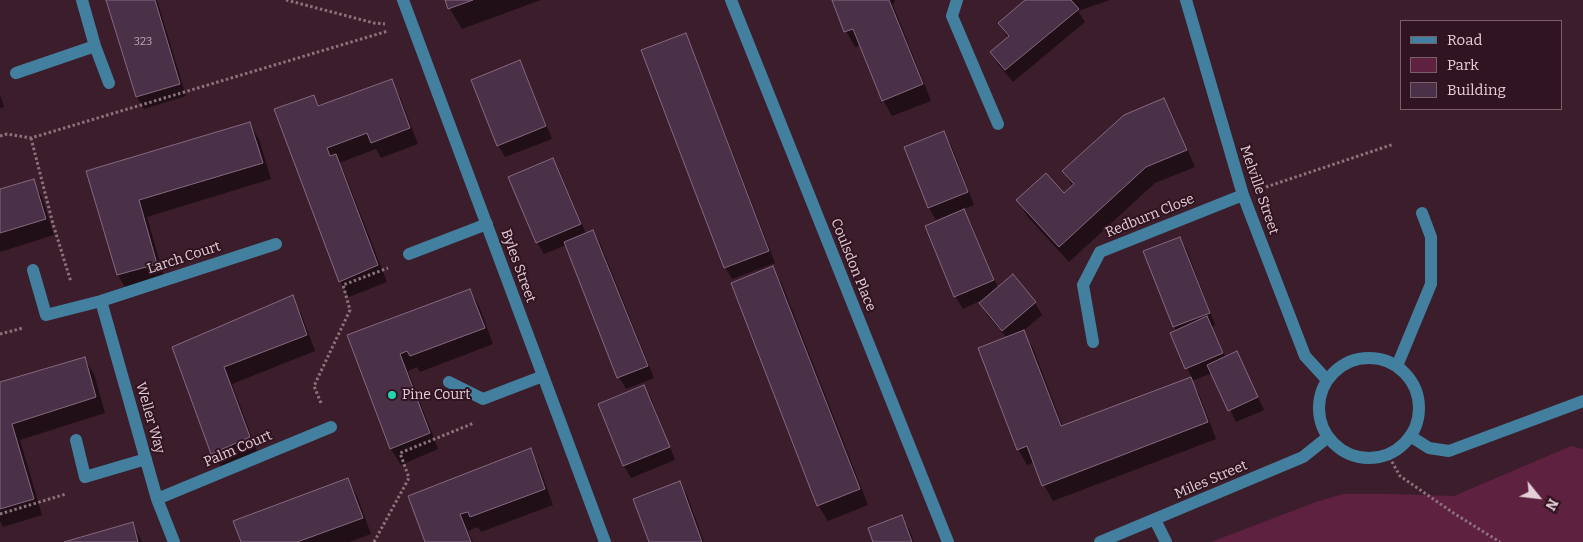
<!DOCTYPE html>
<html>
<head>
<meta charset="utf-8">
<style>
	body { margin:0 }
	#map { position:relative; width:1583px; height:542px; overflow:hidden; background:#3c1d2b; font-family:Bitter,serif }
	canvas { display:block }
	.legend { position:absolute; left:1400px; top:20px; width:162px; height:90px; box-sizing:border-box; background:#311421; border:1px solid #795f6a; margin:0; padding:6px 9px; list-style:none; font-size:15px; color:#e5cfd7 }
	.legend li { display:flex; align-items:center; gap:10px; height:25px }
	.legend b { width:25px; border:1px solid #795f6a }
	.north { position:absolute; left:1513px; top:472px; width:50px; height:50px; -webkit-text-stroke:4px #311421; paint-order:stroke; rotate:119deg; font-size:14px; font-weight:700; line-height:20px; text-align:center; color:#e5cfd7 }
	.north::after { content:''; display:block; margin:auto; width:18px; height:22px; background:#e5cfd7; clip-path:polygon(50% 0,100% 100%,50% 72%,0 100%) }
</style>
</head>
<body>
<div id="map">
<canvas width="1583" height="542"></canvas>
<ul class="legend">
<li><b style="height:6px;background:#437f9e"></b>Road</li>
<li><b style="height:14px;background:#5e213f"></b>Park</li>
<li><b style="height:14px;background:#4b3147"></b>Building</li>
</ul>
<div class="north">N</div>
</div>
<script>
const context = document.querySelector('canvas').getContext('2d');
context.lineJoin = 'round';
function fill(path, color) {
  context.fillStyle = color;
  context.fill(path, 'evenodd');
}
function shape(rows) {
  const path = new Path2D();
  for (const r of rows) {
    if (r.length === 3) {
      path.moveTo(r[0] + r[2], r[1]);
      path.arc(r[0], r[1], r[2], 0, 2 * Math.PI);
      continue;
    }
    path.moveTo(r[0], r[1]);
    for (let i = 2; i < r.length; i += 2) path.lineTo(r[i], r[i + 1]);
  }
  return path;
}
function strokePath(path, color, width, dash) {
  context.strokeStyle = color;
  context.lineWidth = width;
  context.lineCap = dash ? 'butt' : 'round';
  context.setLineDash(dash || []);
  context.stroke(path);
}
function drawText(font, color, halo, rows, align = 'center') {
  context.font = font + ' Bitter,serif';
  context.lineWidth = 4;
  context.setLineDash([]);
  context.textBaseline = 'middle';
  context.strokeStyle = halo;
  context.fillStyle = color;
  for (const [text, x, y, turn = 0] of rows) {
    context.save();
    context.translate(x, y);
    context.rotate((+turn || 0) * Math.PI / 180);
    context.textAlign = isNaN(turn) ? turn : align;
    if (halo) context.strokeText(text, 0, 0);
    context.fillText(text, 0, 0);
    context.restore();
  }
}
fill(shape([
	[1571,446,1583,449,1583,542,1211,542,1316,502,1343,494,1391,494,1454,496]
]), '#5e213f');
fill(shape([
	[108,0,157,0,186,96,144,109,137,97],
	[447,0,541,0,462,29,450,9],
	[833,0,895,0,893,5,931,101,892,116,883,100,861,45,855,47,846,31],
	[1027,0,1110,0,1078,11,1085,22,1013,82,998,64,991,52,1008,38,999,23],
	[685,35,692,47,775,263,732,279,725,267],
	[519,62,526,74,552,139,505,157,498,145],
	[391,81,400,97,418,144,381,158,376,149,339,163,344,172,387,282,349,297,340,281,313,96,319,106],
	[0,95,4,107,0,108],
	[1164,99,1173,116,1195,167,1155,183,1069,262,1027,216,1018,200,1064,195,1073,187,1064,172],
	[249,123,259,139,271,179,147,217,165,280,127,291,118,275,87,172],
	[944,133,951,145,974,205,963,209,971,223,998,288,1012,276,1035,303,1042,315,1023,331,1033,348,1063,427,1192,378,1171,333,1176,331,1145,252,1180,238,1187,250,1215,325,1212,327,1226,358,1237,353,1264,410,1236,422,1212,373,1192,381,1199,394,1216,439,1053,501,1044,485,1035,462,1027,465,1018,449,1007,338,987,315,980,301,963,309,956,297,926,227,954,215,953,213,936,220,929,208,905,148],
	[553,160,560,172,586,234,593,231,600,243,654,378,626,389,619,377,566,245,544,254,537,242],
	[33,181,42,197,54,235,0,252,0,190],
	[772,268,782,284,868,505,828,521,818,505],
	[470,290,479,306,493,344,420,372,417,367,408,371,438,449,401,465,391,449,349,336],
	[292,297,301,313,315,351,232,384,258,454,222,469,213,453,173,348],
	[84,358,94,374,105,413,20,440,42,515,3,527,0,521,0,383],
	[644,386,651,398,675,460,631,478,624,466,600,404],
	[530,450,539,466,553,505,481,532,478,527,468,531,473,542,426,542],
	[348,480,357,496,371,534,349,542,242,542],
	[680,483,687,495,704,542,651,542],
	[902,517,909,529,914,542,875,542],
	[132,523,142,542,68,542]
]), '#0007');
const building = shape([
	[106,0,155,0,180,84,136,97,106,0],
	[445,0,473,0,448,9,445,0],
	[832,0,889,0,923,84,882,101,853,29,844,32,832,0],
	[1025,0,1071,0,1079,9,1005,70,990,52,1009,36,998,23,1025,0],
	[686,33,769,251,724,268,641,50,686,33],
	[520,60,546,126,497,146,471,80,520,60],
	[392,79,410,128,371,143,367,133,327,148,330,156,336,154,378,265,339,282,274,109,314,95,318,106,392,79],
	[1164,98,1187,150,1146,167,1059,247,1016,200,1046,173,1064,193,1074,184,1062,171,1124,115,1164,98],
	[250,122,263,163,139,200,157,264,117,275,86,171,250,122],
	[944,131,968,192,928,208,904,147,944,131],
	[553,158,581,224,536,243,508,177,553,158],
	[34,179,46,219,0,233,0,189,34,179],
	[964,209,994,280,954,297,925,226,964,209],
	[593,230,648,366,617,378,564,242,593,230],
	[1180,237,1210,313,1173,327,1143,251,1180,237],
	[773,266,860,489,817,506,731,283,773,266],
	[1013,274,1036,302,1002,331,979,303,1013,274],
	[470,289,485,328,410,356,407,351,400,354,430,433,390,449,347,335,470,289],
	[293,295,307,335,224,367,250,437,211,454,172,347,293,295],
	[1207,316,1223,353,1185,369,1170,333,1207,316],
	[1024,330,1061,426,1191,377,1208,422,1042,486,1027,446,1017,450,978,348,1024,330],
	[1237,351,1258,397,1228,411,1207,365,1237,351],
	[85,357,96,397,12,424,34,499,0,509,0,382,85,357],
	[644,385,670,447,623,466,598,404,644,385],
	[531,448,545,489,470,517,468,512,460,514,471,542,425,542,408,496,531,448],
	[348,478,363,518,297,542,241,542,233,521,348,478],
	[680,481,702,542,649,542,633,499,680,481],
	[902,515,912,542,873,542,868,528,902,515],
	[133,522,138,542,64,542,133,522]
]);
fill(building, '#4b3147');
strokePath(building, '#866981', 1);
strokePath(shape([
	[286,0,374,23,385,24],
	[0,136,7,134,31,138,388,31],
	[31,138,53,224,71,282],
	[1266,187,1394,144],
	[0,334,23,328],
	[321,403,314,386,350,310,343,285,388,268],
	[1387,453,1400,476,1455,514,1500,542],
	[0,514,66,494],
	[374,542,409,478,400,453,474,423]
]), '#8d727d', 3, [2.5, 2.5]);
strokePath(shape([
	[82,0,95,46,109,83],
	[403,0,605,542],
	[731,0,948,542],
	[957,0,952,16,998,124],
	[1186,0,1243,195,1305,356,1327,380],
	[16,73,95,46],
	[409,254,487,224],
	[33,270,46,315,101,301,276,244],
	[101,301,157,499,174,542],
	[1093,342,1083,285,1100,252,1243,195],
	[1369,408,50],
	[1397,366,1431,284,1431,237,1422,213],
	[449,382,483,399,543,376],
	[1410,436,1429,448,1449,451,1583,401],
	[76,440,85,477,146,459],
	[157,499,331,427],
	[1155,520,1166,542],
	[1100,542,1303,457,1328,437]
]), '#437f9e', 12);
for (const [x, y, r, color] of [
	[392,395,5,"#25d5ae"]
]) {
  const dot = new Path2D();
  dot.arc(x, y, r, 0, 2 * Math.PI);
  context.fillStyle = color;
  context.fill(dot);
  strokePath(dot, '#311421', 2);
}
drawText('11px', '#bea8b3', null, [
	["323",143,42]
]);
drawText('14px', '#e5cfd7', '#311421', [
	["Melville Street",1259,190,71],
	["Redburn Close",1150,216,-22],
	["Larch Court",184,258,-18],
	["Coulsdon Place",853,265,68],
	["Byles Street",518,266,70],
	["Weller Way",150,418,74],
	["Palm Court",238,449,-23],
	["Miles Street",1211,480,-23]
]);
drawText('14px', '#e5cfd7', '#311421', [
	["Pine Court",402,395]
], 'left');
</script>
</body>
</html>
